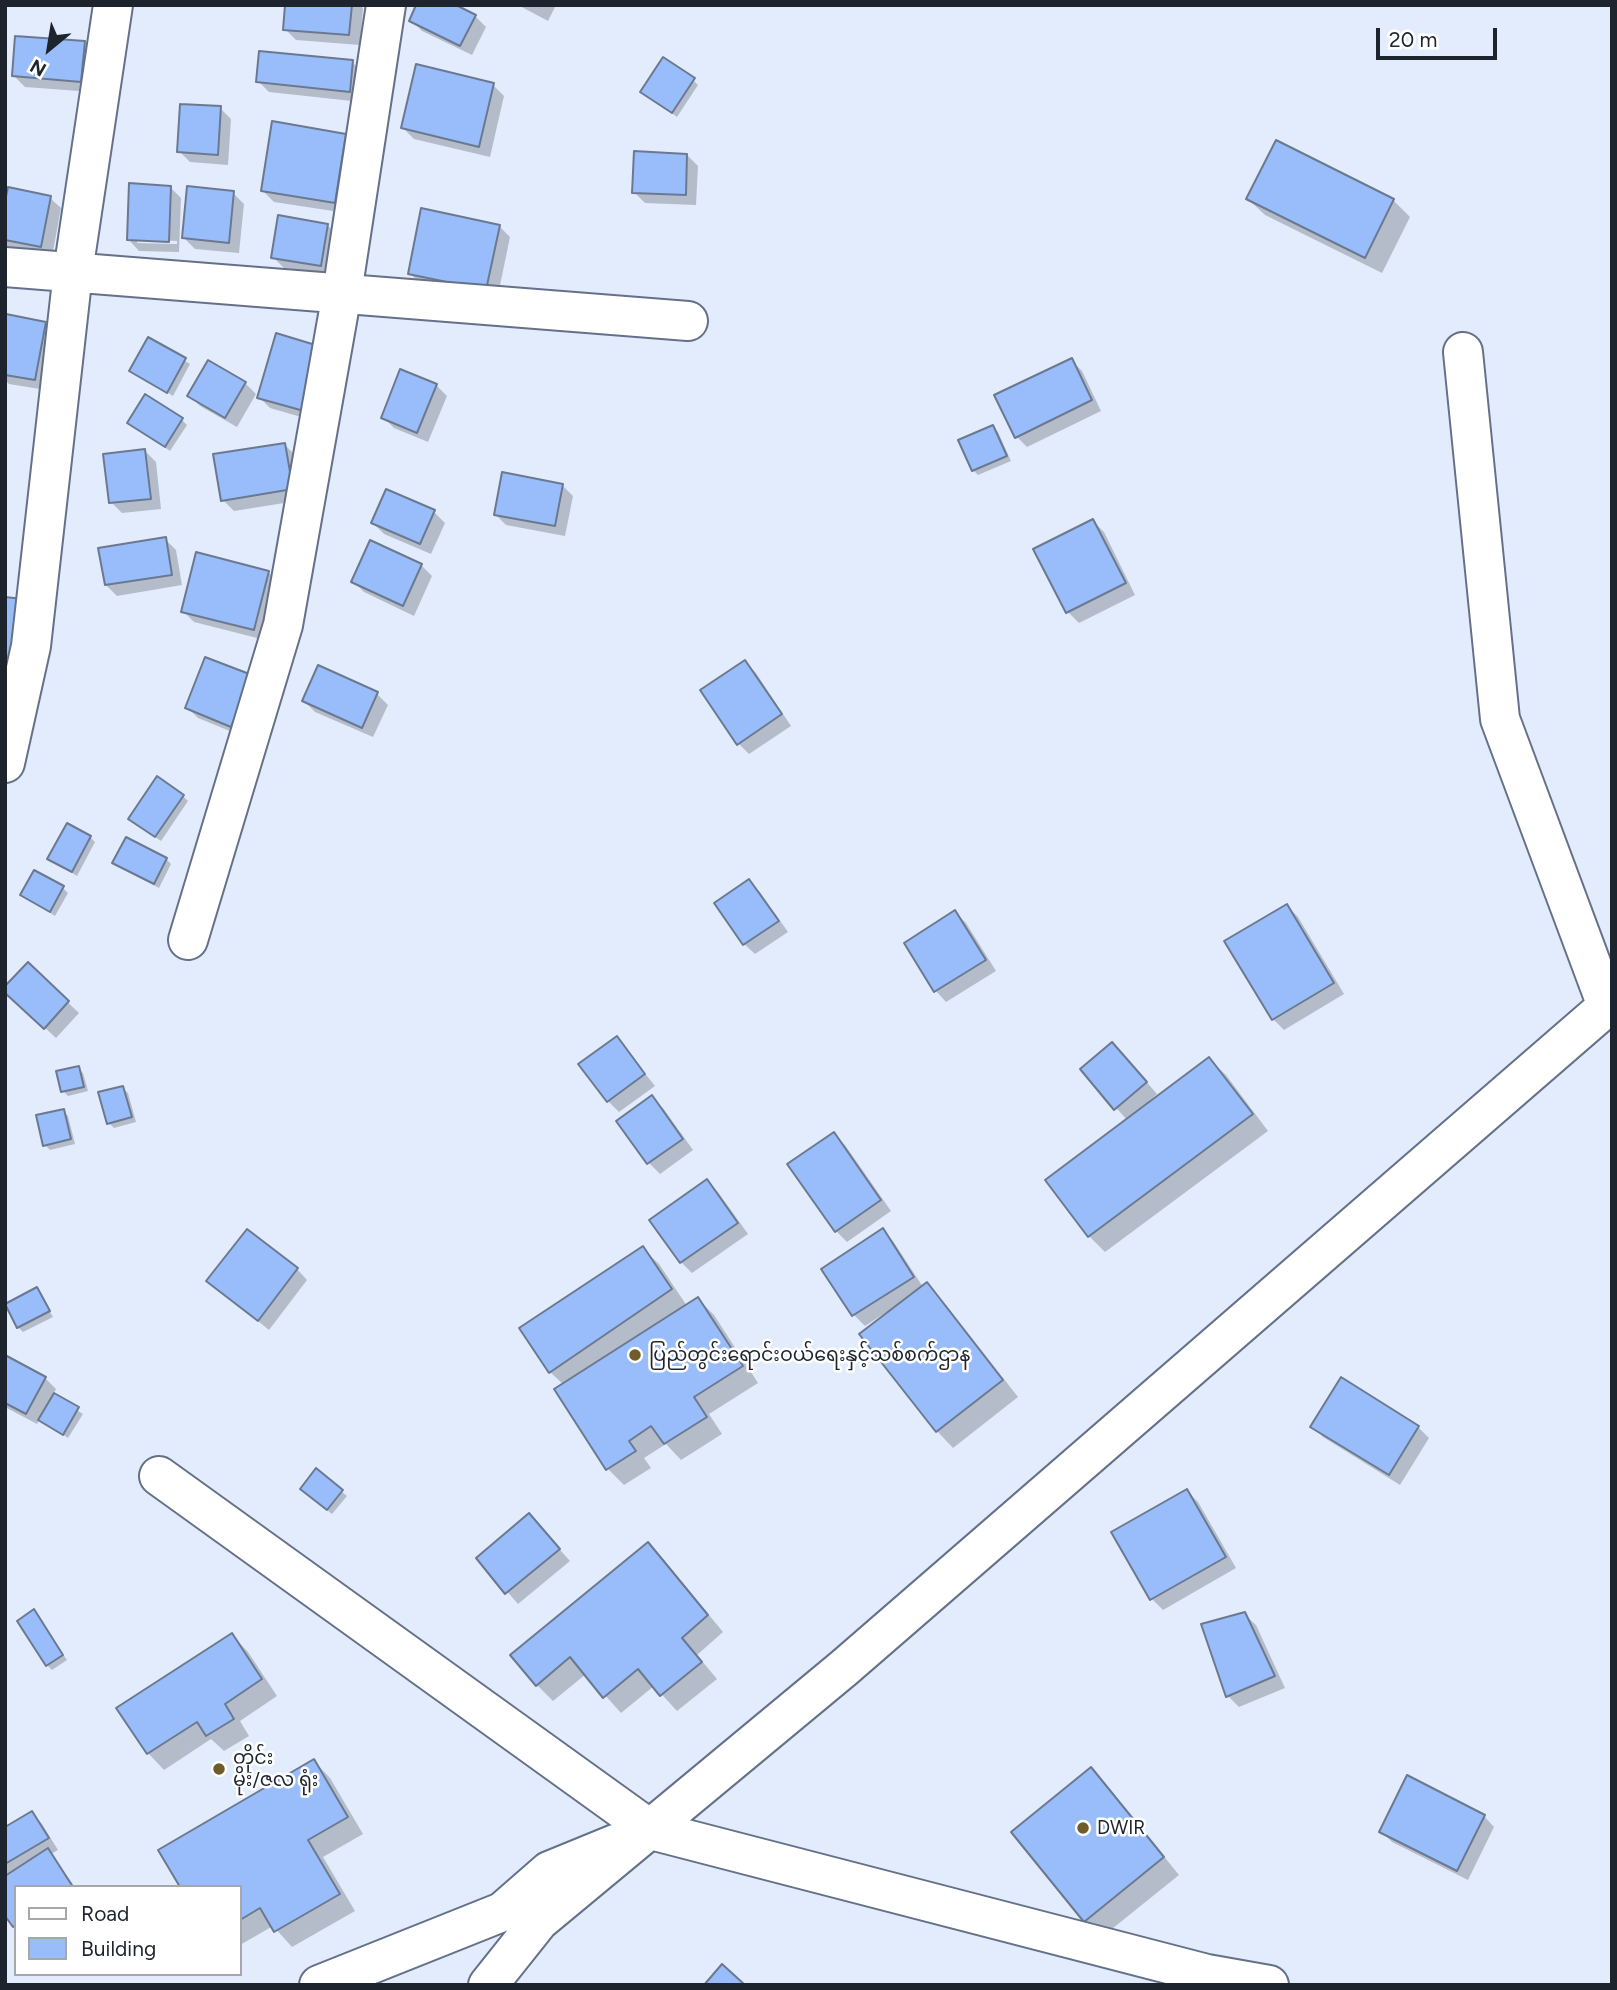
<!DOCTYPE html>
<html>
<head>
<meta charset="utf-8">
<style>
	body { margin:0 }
	#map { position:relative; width:1617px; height:1990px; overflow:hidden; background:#e3ecfc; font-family:Figtree,sans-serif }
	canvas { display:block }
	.frame { position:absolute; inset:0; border:7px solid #1e242d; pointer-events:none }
	.legend { position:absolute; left:14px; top:1885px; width:228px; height:91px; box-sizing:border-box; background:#fff; border:2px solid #a5a7ab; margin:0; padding:9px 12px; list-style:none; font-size:21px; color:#1e242d }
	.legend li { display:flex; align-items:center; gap:14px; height:35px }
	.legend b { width:35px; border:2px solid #a5a7ab }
	.north { position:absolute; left:14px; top:14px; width:70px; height:70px; -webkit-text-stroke:5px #fff; paint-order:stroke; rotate:210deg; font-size:19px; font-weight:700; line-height:28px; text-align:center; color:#1e242d }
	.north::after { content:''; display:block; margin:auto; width:24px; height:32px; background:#1e242d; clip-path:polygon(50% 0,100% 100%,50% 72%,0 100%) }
	.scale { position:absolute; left:1376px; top:28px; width:121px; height:32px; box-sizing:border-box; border:4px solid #1e242d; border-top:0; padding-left:9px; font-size:21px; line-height:24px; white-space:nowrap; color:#1e242d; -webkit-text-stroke:5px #fff; paint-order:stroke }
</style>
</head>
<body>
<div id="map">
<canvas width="1617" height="1990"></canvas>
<div class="frame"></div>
<ul class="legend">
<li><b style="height:9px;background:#fff"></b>Road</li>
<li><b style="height:19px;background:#99bdfa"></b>Building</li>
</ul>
<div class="north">N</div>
<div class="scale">20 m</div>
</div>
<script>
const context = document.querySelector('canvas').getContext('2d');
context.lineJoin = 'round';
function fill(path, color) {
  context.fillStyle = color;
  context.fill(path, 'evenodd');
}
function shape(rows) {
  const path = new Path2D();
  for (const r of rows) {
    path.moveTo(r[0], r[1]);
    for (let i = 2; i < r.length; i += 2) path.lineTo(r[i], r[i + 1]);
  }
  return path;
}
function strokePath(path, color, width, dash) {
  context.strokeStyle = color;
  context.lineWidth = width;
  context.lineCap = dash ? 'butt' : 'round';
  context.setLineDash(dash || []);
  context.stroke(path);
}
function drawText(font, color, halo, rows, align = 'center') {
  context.font = font + ' Figtree,"Noto Sans Myanmar",sans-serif';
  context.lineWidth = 5;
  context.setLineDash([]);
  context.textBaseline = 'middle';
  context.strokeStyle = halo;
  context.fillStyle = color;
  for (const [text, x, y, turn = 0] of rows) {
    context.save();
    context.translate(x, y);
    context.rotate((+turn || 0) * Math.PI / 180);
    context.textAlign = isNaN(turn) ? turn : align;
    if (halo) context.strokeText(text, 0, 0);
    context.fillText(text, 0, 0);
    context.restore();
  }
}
fill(shape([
	[287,5,359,5,363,8,360,45,296,40,285,29],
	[518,5,556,5,548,21],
	[475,16,486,27,472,55,422,31,411,20],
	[84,43,95,54,92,92,25,87,14,76],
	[352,62,363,73,361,102,269,92,258,81],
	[693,80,698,85,677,117,642,92],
	[493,85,504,96,490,157,414,139,403,128],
	[220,108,231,119,228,165,190,162,179,151],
	[346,135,357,146,346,213,274,202,263,191],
	[687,155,698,166,696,205,645,203,634,192],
	[170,187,181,198,179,252,139,251,129,240],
	[137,239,177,241,177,244,137,243],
	[233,193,244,204,239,253,195,249,184,238],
	[50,198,61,208,52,257,10,249,5,244,5,210],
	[1248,199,1393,200,1410,217,1382,273,1265,215],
	[327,225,338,236,331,276,284,268,273,257],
	[499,226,510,237,497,300,420,284,410,273],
	[8,316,45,323,56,334,46,390,9,384,5,380,5,330],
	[277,335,315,421,270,408,259,397],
	[148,339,190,364,173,396,131,371],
	[1071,360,1082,371,1101,411,1027,447,1016,436],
	[245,383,256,394,237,427,200,406,189,395],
	[436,385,447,396,428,442,394,428,383,417],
	[182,420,187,425,170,451,129,423],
	[993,427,998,432,1011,461,978,475,973,470],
	[284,444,295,455,303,500,234,511,223,500],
	[145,451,156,462,161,509,122,513,111,502],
	[562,485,573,496,565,536,506,525,495,514],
	[434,512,445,523,431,554,384,534,373,523],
	[1093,521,1104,532,1135,595,1079,623,1068,612],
	[165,539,176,550,182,585,117,596,106,585],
	[421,565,432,576,414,616,364,592,353,581],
	[268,572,279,583,265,640,194,622,183,611],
	[745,662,756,673,791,726,749,754,738,743],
	[251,677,242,736,198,718,187,707],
	[377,694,388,705,373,737,315,712,304,701],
	[183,796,188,801,161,841,135,823],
	[90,837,95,842,77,876,49,858],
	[166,859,171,864,159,888,119,867,114,862],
	[749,881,760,892,788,932,755,954,744,944],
	[63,888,68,893,55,916,22,895],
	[1287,906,1298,917,1344,994,1284,1030,1273,1019],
	[955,912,966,923,996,971,946,1002,936,991],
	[28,965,79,1013,56,1038,15,1000],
	[617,1038,655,1086,619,1112,608,1101],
	[1123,1055,1157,1094,1149,1101,1151,1103,1209,1059,1226,1075,1268,1131,1105,1252,1089,1236,1127,1120,1082,1069],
	[78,1068,83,1073,88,1091,68,1096,63,1091],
	[122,1088,128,1093,136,1122,114,1128,109,1123],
	[652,1098,663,1108,693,1150,660,1174,649,1163,619,1121],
	[63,1111,68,1116,75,1144,50,1150,45,1145],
	[834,1134,845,1145,891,1211,847,1242,836,1231],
	[707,1181,718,1192,748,1234,692,1273,681,1262],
	[883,1231,893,1241,923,1287,927,1285,943,1301,1018,1397,953,1448,937,1431,888,1311,865,1326,854,1315,823,1269],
	[642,1248,659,1264,687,1306,698,1299,714,1315,758,1383,709,1414,722,1434,681,1460,666,1444,644,1458,651,1468,624,1485,608,1469,564,1385,550,1372],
	[297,1269,307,1280,269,1330,209,1281],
	[37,1289,53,1317,23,1332,18,1327],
	[5,1357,45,1378,56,1389,53,1395,83,1414,68,1438,40,1419,37,1424,5,1407],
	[1341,1379,1418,1427,1429,1438,1400,1485,1323,1437,1313,1426],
	[316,1471,347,1496,332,1514,307,1494],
	[1187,1491,1198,1502,1236,1568,1163,1610,1152,1599,1113,1533],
	[529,1515,570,1561,518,1604,478,1558],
	[648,1544,664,1560,723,1632,697,1655,717,1679,677,1711,654,1686,621,1713,586,1674,553,1701,537,1685],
	[34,1612,67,1660,52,1670,47,1665],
	[1244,1614,1256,1625,1285,1688,1239,1707,1228,1696,1203,1625],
	[232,1635,248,1652,277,1696,240,1721,249,1736,224,1751,211,1739,164,1770,148,1753],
	[314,1761,330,1778,363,1834,323,1857,355,1911,292,1947,273,1926,240,1945,240,1887],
	[1091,1770,1107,1786,1179,1875,1102,1937,1086,1921],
	[31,1813,42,1824,58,1850,51,1854,75,1887,16,1887,16,1928,5,1913,5,1829],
	[1484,1816,1494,1827,1468,1880,1392,1842,1381,1831]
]), '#0003');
const building = shape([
	[285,5,352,5,349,35,283,30,285,5],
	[416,5,456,5,476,15,460,46,409,21,416,5],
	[15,36,85,41,81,82,12,76,15,36],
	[259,51,353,60,350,92,256,82,259,51],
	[663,57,695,78,672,113,640,92,663,57],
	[416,64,494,83,479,147,401,128,416,64],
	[180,104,221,106,218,155,177,152,180,104],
	[272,121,346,134,335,203,261,191,272,121],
	[1276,140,1394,199,1365,258,1246,199,1276,140],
	[634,151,687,154,686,195,632,193,634,151],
	[129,183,171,186,169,242,127,240,129,183],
	[187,186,234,191,229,243,182,238,187,186],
	[8,187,51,196,41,247,5,240,5,201,8,187],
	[421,208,500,225,486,290,408,274,421,208],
	[278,215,328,224,321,266,271,258,278,215],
	[6,314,46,322,35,380,5,375,6,314],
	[276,333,322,347,304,411,257,398,276,333],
	[148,337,186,358,167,393,129,371,148,337],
	[1072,358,1092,400,1015,438,994,395,1072,358],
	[208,360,246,382,225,418,187,396,208,360],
	[400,369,437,384,417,433,381,418,400,369],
	[145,394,183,418,165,447,127,423,145,394],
	[993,425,1007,456,972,471,958,440,993,425],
	[285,443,293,489,221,501,213,454,285,443],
	[145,449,151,499,109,503,103,454,145,449],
	[502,472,563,484,555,526,494,515,502,472],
	[386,489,435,510,420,544,371,523,386,489],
	[1093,519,1126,583,1066,613,1033,549,1093,519],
	[166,537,172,575,105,585,98,548,166,537],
	[370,540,422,564,403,606,351,582,370,540],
	[196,552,269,571,254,630,181,612,196,552],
	[5,597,23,599,5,681,5,597],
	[205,657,252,675,231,727,185,708,205,657],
	[745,660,782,714,737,745,700,690,745,660],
	[318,665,378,692,362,728,302,701,318,665],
	[157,776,184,795,155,837,128,819,157,776],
	[67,823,91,836,72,872,47,859,67,823],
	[126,837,167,858,154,884,112,863,126,837],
	[34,870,64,886,50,912,20,895,34,870],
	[749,879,779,921,743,945,714,903,749,879],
	[1287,904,1334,983,1272,1020,1224,941,1287,904],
	[955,910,986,960,934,992,904,943,955,910],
	[28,962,69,1001,44,1029,5,993,5,986,28,962],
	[617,1036,645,1074,607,1102,578,1064,617,1036],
	[1112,1042,1147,1082,1114,1110,1080,1069,1112,1042],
	[1209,1057,1253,1114,1088,1237,1045,1180,1209,1057],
	[79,1066,84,1087,61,1092,56,1071,79,1066],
	[123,1086,132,1117,107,1124,98,1092,123,1086],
	[652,1095,683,1139,647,1164,616,1121,652,1095],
	[64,1109,71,1139,43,1146,36,1115,64,1109],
	[834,1132,881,1200,835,1232,787,1164,834,1132],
	[707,1179,738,1223,680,1263,649,1220,707,1179],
	[883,1228,914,1277,852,1316,821,1269,883,1228],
	[247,1229,298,1268,258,1321,206,1281,247,1229],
	[643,1246,672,1289,549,1373,519,1328,643,1246],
	[927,1282,1003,1380,936,1432,859,1334,927,1282],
	[37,1287,50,1311,17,1328,5,1304,37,1287],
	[698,1297,743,1366,694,1397,707,1417,664,1444,651,1426,629,1441,636,1451,606,1470,554,1389,698,1297],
	[5,1355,46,1377,26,1414,5,1403,5,1355],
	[1341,1377,1419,1426,1389,1475,1310,1427,1341,1377],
	[54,1393,79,1407,63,1435,38,1420,54,1393],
	[316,1468,343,1490,327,1510,300,1489,316,1468],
	[1187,1489,1226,1557,1150,1600,1111,1532,1187,1489],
	[529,1513,560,1549,505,1594,476,1558,529,1513],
	[648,1542,708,1615,682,1638,702,1662,660,1696,638,1669,603,1698,570,1657,536,1686,510,1655,648,1542],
	[34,1609,63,1655,46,1666,17,1621,34,1609],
	[1245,1612,1275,1676,1226,1697,1201,1624,1245,1612],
	[232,1633,262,1679,225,1704,234,1719,206,1736,197,1722,147,1754,116,1708,232,1633],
	[314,1759,348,1817,308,1840,340,1894,274,1932,260,1908,240,1920,240,1887,180,1887,158,1850,314,1759],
	[1091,1767,1164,1857,1084,1922,1011,1832,1091,1767],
	[1407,1775,1485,1815,1457,1871,1379,1832,1407,1775],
	[32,1811,49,1838,5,1864,5,1827,32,1811],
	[48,1848,73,1887,16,1887,16,1925,13,1927,5,1916,5,1876,48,1848],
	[722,1964,745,1985,704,1985,722,1964]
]);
fill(building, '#99bdfa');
strokePath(building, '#6b7990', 2);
const street = shape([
	[5,267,688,321],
	[1463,352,1500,719,1607,1006],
	[5,763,31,646,73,272,113,5],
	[188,940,283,625,342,293,386,5],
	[159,1476,651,1830,1207,1974,1269,1985],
	[319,1985,502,1912,549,1871,615,1844],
	[488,1985,539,1921,844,1668,1612,1002]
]);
strokePath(street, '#647188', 42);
strokePath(street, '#fff', 38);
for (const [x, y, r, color] of [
	[635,1355,7,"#6e5d2a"],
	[219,1769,7,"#6e5d2a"],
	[1083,1828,7,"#6e5d2a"]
]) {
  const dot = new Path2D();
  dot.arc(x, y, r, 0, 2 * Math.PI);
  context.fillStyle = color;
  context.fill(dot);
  strokePath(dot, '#fff', 2.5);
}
drawText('19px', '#1e242d', '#fff', [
	["ပြည်တွင်းရောင်းဝယ်ရေးနှင့်သစ်စက်ဌာန",649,1355],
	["တိုင်း",233,1758],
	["မိုး/ဇလ ရုံး",233,1780],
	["DWIR",1097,1828]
], 'left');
</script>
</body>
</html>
